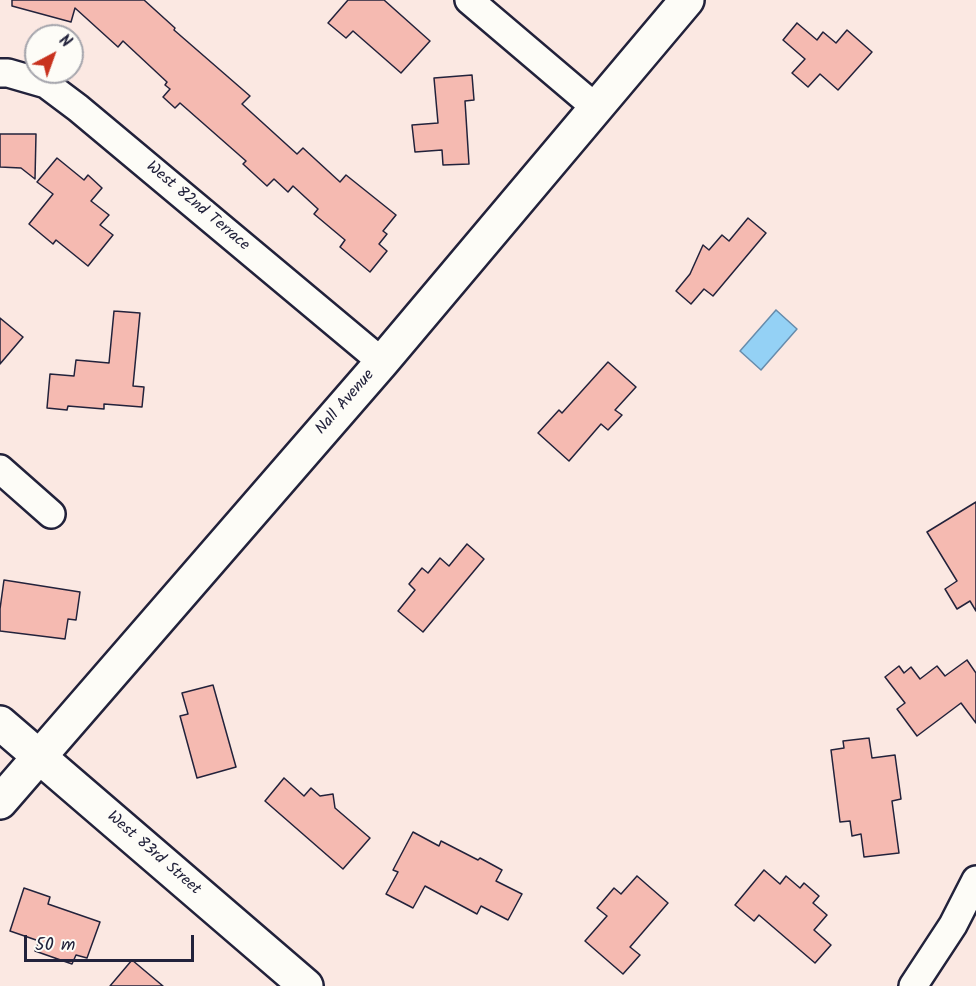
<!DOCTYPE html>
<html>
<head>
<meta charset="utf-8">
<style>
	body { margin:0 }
	#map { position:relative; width:976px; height:986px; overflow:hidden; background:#fbe8e2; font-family:Kalam,sans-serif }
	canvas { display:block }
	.north { position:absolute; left:24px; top:24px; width:60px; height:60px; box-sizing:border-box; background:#fdfcf7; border:2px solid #a5a5ac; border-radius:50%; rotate:41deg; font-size:16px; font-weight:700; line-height:24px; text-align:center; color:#22223b }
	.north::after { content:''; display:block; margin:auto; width:21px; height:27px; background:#c8321e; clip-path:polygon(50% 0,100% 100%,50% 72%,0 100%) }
	.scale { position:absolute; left:24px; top:935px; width:170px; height:27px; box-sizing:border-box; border:3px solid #22223b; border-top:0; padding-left:8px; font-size:18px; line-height:21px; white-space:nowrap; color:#22223b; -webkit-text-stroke:4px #fdfcf7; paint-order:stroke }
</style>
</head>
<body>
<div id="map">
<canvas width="976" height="986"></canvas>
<div class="north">N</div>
<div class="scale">50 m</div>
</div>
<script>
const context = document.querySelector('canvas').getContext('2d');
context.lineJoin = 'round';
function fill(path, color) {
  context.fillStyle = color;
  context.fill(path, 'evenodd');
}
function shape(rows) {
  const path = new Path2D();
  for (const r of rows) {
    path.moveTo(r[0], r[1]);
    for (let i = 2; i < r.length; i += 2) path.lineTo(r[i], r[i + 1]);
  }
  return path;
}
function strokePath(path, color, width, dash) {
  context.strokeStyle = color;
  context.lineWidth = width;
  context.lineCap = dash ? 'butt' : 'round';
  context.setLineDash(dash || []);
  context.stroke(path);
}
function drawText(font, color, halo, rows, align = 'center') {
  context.font = font + ' Kalam,sans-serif';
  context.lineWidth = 6;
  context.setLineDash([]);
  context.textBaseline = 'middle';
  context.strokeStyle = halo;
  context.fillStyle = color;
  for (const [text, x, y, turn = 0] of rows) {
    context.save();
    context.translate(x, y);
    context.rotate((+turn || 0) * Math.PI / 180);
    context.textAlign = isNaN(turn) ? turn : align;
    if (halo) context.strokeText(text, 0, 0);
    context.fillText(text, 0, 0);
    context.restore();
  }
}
const water = shape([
	[776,310,797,329,761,370,740,351,776,310]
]);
fill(water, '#94d1f5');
strokePath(water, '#668bab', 1.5);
const building = shape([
	[12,0,144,0,175,28,174,30,250,96,242,104,297,154,303,148,340,182,346,175,396,215,383,231,387,234,379,244,387,251,370,272,340,247,345,240,314,214,318,209,293,186,288,192,274,179,267,186,243,164,246,161,180,103,175,108,163,97,170,89,165,85,167,82,123,41,118,47,75,8,71,22,12,6,12,0],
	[348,0,384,0,430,41,401,73,353,31,346,38,328,23,348,0],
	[797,23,817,40,823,32,836,43,847,30,872,52,838,90,820,74,808,87,792,73,805,59,783,40,797,23],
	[472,75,474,100,465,101,469,164,443,165,442,150,415,152,412,125,438,123,434,78,472,75],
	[0,134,36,134,35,179,21,168,0,167,0,134],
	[57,158,84,180,88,175,102,188,91,201,109,215,100,225,113,235,88,266,56,240,53,244,29,224,53,194,37,182,57,158],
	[748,218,766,233,713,296,704,289,691,304,676,291,690,274,703,245,709,250,722,235,729,241,748,218],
	[114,311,140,313,133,386,144,387,142,407,104,404,104,409,68,406,67,410,47,408,50,374,74,376,76,360,109,363,114,311],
	[0,318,23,337,0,364,0,318],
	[608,362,636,387,615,410,622,415,608,430,601,424,569,461,538,433,559,410,562,413,608,362],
	[976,502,976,611,970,601,957,609,945,589,957,581,927,532,976,502],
	[467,544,484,559,423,632,398,611,415,590,409,584,422,568,428,573,440,558,449,566,467,544],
	[4,580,80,592,76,620,68,619,65,639,0,631,0,609,4,580],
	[967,660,976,673,976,723,961,703,917,736,897,709,905,703,885,677,899,666,904,673,911,667,920,679,937,666,945,676,967,660],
	[213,685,236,767,197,778,180,716,188,714,182,693,213,685],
	[869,738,872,758,895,755,901,799,892,801,899,853,864,857,861,834,852,836,850,821,840,822,831,750,844,748,843,741,869,738],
	[284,778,304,796,311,788,320,796,333,794,335,808,370,838,343,869,265,801,284,778],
	[413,832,439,846,441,841,478,860,480,858,502,870,496,881,522,894,508,920,481,906,477,914,425,886,413,908,386,894,398,872,393,870,413,832],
	[764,870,780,884,786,876,800,888,804,883,819,896,813,903,827,915,814,930,831,945,815,963,759,915,754,921,735,905,764,870],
	[637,876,668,903,630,947,640,955,623,974,585,941,607,916,597,908,614,888,621,894,637,876],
	[24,888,50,897,48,904,100,922,87,958,76,955,72,964,35,951,39,941,10,931,24,888],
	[132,960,163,986,110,986,132,960]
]);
fill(building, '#f5bab1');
strokePath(building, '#22223b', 1.5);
const minor = shape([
	[469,0,595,107],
	[0,73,8,73,46,84,78,108,382,362],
	[0,469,51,514],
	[913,986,953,925,976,880]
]);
const tertiary = shape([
	[0,723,306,986]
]);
const secondary = shape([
	[0,802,382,362,687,0]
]);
strokePath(minor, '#22223b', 32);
strokePath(tertiary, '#22223b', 38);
strokePath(secondary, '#22223b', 38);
strokePath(minor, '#fdfcf7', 27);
strokePath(tertiary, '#fdfcf7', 33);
strokePath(secondary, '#fdfcf7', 33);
drawText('16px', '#22223b', '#fdfcf7', [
	["West 82nd Terrace",197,207,40],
	["Nall Avenue",346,403,-49],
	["West 83rd Street",153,854,41]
]);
</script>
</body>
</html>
